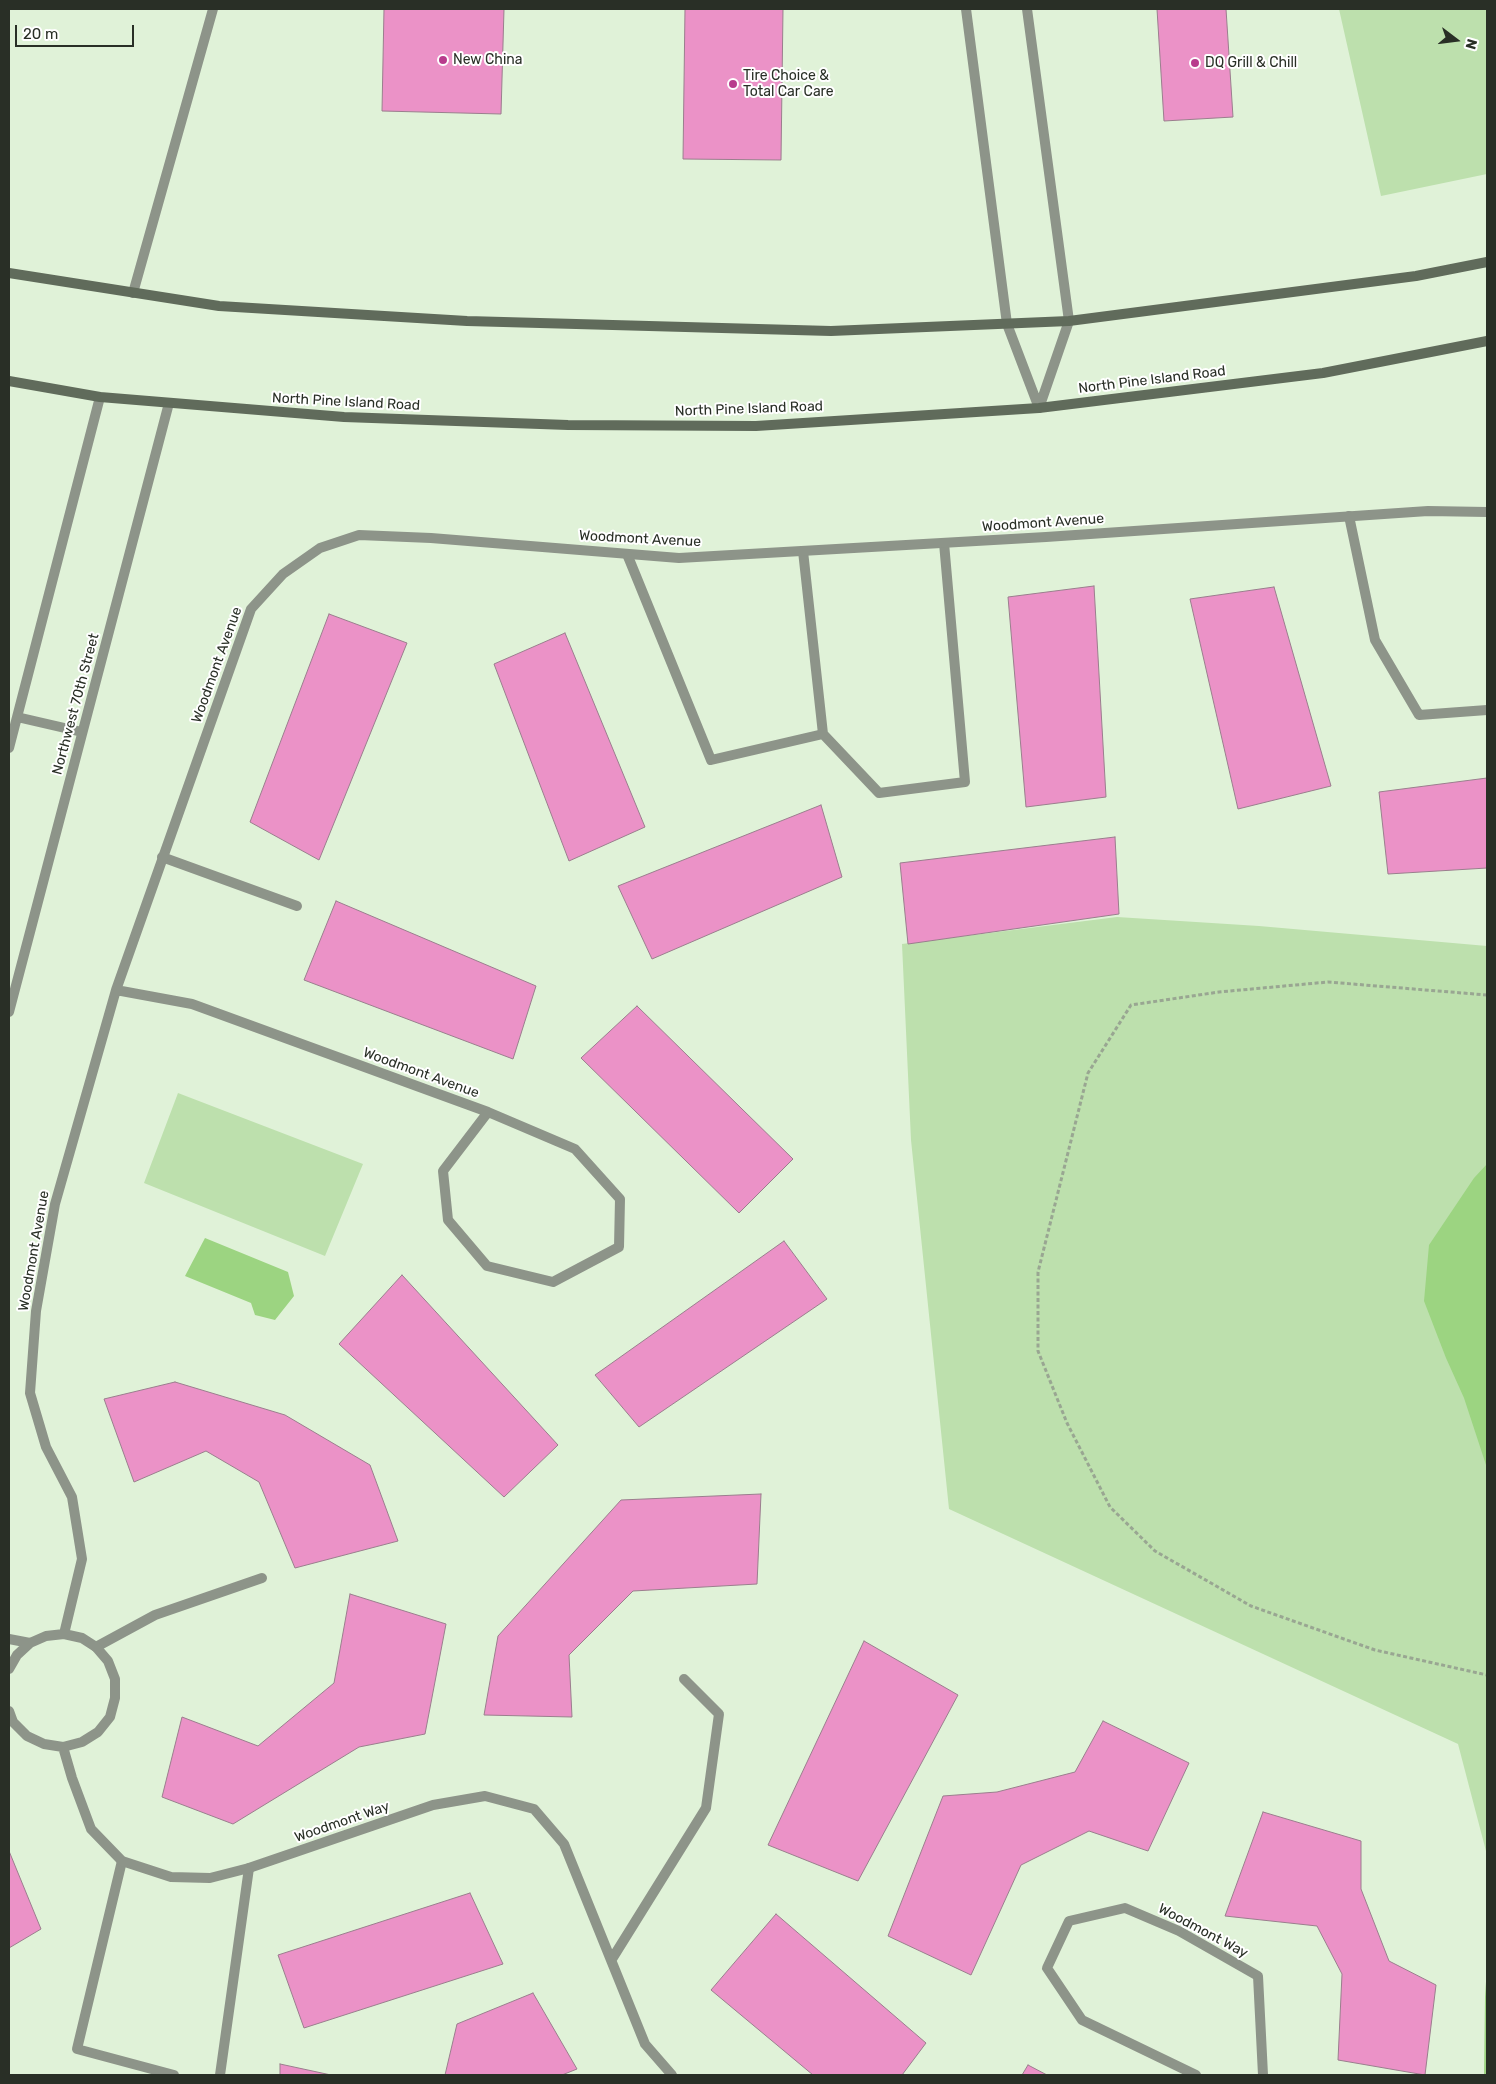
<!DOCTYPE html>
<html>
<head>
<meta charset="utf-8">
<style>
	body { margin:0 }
	#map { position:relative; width:1496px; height:2084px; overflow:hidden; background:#e0f2d8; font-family:Rubik,sans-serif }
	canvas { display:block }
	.frame { position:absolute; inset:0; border:10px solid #292f26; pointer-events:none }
	.north { position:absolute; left:1431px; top:15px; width:50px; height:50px; -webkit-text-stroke:4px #fff; paint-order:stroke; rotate:105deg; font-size:14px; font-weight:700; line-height:20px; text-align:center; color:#292f26 }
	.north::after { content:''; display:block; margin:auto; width:18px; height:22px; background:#292f26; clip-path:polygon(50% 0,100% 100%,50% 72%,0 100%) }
	.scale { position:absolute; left:15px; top:25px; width:119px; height:22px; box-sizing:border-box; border:2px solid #292f26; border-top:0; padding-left:6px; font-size:15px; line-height:18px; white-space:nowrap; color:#292f26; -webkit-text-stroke:4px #fff; paint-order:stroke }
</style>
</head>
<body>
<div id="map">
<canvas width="1496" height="2084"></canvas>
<div class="frame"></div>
<div class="north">N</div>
<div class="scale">20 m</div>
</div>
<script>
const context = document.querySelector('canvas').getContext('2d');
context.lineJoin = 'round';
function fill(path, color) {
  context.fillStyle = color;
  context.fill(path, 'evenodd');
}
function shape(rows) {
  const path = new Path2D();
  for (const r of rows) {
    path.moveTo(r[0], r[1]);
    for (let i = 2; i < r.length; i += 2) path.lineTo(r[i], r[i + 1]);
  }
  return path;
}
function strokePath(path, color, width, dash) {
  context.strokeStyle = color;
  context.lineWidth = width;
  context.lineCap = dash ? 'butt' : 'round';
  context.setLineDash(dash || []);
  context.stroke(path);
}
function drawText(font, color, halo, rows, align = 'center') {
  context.font = font + ' Rubik,sans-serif';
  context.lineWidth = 4;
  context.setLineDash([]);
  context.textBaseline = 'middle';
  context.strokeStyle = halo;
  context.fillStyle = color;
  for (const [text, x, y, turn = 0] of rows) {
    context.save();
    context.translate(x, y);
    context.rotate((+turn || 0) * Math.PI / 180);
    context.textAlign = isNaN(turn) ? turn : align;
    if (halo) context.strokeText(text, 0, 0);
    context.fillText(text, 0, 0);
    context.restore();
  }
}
fill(shape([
	[1339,9,1487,9,1487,174,1381,196],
	[1117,917,1259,926,1487,946,1487,1855,1458,1744,949,1509,911,1140,902,944],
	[178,1093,363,1164,325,1256,144,1183]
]), '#bde0ad');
fill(shape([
	[1487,1164,1487,1468,1464,1398,1446,1358,1424,1301,1429,1245,1474,1178],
	[205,1238,288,1272,294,1296,275,1320,255,1315,251,1303,185,1276],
	[1487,1966,1487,2075,1484,2075,1485,1997]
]), '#9cd481');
const building = shape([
	[384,9,504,9,501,114,382,111,384,9],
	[685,9,783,9,781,160,683,159,685,9],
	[1157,9,1226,9,1233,117,1164,121,1157,9],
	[1094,586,1106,797,1026,807,1008,597,1094,586],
	[1274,587,1331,786,1238,809,1190,599,1274,587],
	[329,614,407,643,319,860,250,822,329,614],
	[565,633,645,827,569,861,494,664,565,633],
	[1487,778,1487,868,1388,874,1379,792,1487,778],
	[821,805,842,877,652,959,618,886,821,805],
	[1115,837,1119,914,908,944,900,863,1115,837],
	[336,901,536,986,513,1059,304,980,336,901],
	[637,1006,793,1159,739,1213,581,1058,637,1006],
	[784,1241,827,1299,639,1427,595,1375,784,1241],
	[402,1275,558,1445,504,1497,339,1344,402,1275],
	[175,1382,285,1415,370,1465,398,1541,295,1568,259,1482,206,1451,134,1482,104,1399,175,1382],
	[761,1494,757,1584,633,1591,569,1655,572,1717,484,1715,498,1636,621,1500,761,1494],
	[350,1594,446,1624,425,1734,359,1747,233,1824,162,1797,182,1717,258,1746,334,1683,350,1594],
	[864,1641,958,1695,858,1881,768,1845,864,1641],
	[1103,1721,1189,1763,1148,1851,1089,1831,1021,1865,971,1975,888,1936,943,1796,997,1792,1075,1772,1103,1721],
	[1263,1812,1361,1841,1361,1889,1389,1961,1436,1985,1425,2075,1338,2060,1342,1974,1317,1926,1225,1916,1263,1812],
	[9,1851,41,1929,9,1948,9,1851],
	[470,1893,503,1964,304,2028,278,1955,470,1893],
	[776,1914,926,2043,902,2075,813,2075,711,1990,776,1914],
	[533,1993,577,2069,562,2075,445,2075,457,2024,533,1993],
	[280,2064,331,2075,280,2075,280,2064],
	[1028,2065,1047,2075,1022,2075,1028,2065]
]);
fill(building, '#eb92c7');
strokePath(building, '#9a7e8d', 1);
strokePath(shape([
	[1487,995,1328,982,1219,992,1131,1005,1088,1073,1038,1272,1038,1351,1067,1423,1110,1507,1155,1551,1251,1606,1375,1650,1487,1675]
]), '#99a692', 3, [4, 2.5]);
strokePath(shape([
	[966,9,1007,324,1039,408],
	[1027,9,1069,321,1039,408],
	[133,293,213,9],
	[1349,516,1375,640,1419,715,1487,710],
	[627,554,711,760,823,734,803,551],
	[823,734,879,793,965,782,944,543],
	[162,857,297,906],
	[96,1647,155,1615,262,1578],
	[122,1861,77,2049,174,2075],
	[220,2075,249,1868]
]), '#8d9489', 10);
strokePath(shape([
	[116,990,192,1004,488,1112,575,1149,620,1199,619,1247,553,1282,487,1266,448,1220,443,1171,488,1112],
	[64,1634,82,1559,72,1497,46,1447,30,1393,36,1311,55,1204,116,990,251,609,283,574,320,548,359,535,431,538,679,558,1046,537,1428,511,1487,512],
	[9,1639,30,1643],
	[9,1669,17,1655,30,1643,46,1636,64,1634,82,1638,96,1647,108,1661,115,1679,115,1698,110,1717,98,1732,82,1742,63,1747,44,1744,27,1736,13,1722,9,1711],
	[63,1747,72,1778,91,1829,122,1861,171,1877,210,1878,249,1868,433,1805,485,1796,534,1809,564,1844,645,2044,672,2075],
	[612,1959,706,1808,719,1714,684,1679],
	[1196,2075,1082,2020,1047,1968,1069,1921,1125,1908,1179,1931,1258,1976,1263,2075]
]), '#8d9489', 10);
strokePath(shape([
	[17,717,82,732],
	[9,748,100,397],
	[9,1012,169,403]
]), '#8d9489', 10);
strokePath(shape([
	[9,273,219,306,467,321,831,331,1069,321,1416,276,1487,262],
	[9,381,100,397,344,417,568,425,756,426,1039,408,1323,373,1487,341]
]), '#606b5b', 10);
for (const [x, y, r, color] of [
	[443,60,5,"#b83c8d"],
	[1195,63,5,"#b83c8d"],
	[733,84,5,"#b83c8d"]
]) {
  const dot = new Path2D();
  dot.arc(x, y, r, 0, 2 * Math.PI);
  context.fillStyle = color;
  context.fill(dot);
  strokePath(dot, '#fff', 2);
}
drawText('14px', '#292f26', '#fff', [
	["New China",453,60],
	["DQ Grill & Chill",1205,63],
	["Tire Choice &",743,76],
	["Total Car Care",743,92]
], 'left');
drawText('14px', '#292f26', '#fff', [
	["North Pine Island Road",1152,380,-7],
	["North Pine Island Road",346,402,3],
	["North Pine Island Road",749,409,-2],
	["Woodmont Avenue",1043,523,-4],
	["Woodmont Avenue",640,539,3],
	["Woodmont Avenue",217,665,-70],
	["Northwest 70th Street",76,704,-75],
	["Woodmont Avenue",421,1073,20],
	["Woodmont Avenue",34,1251,-80],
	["Woodmont Way",342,1822,-19],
	["Woodmont Way",1203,1931,28]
]);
</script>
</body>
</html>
